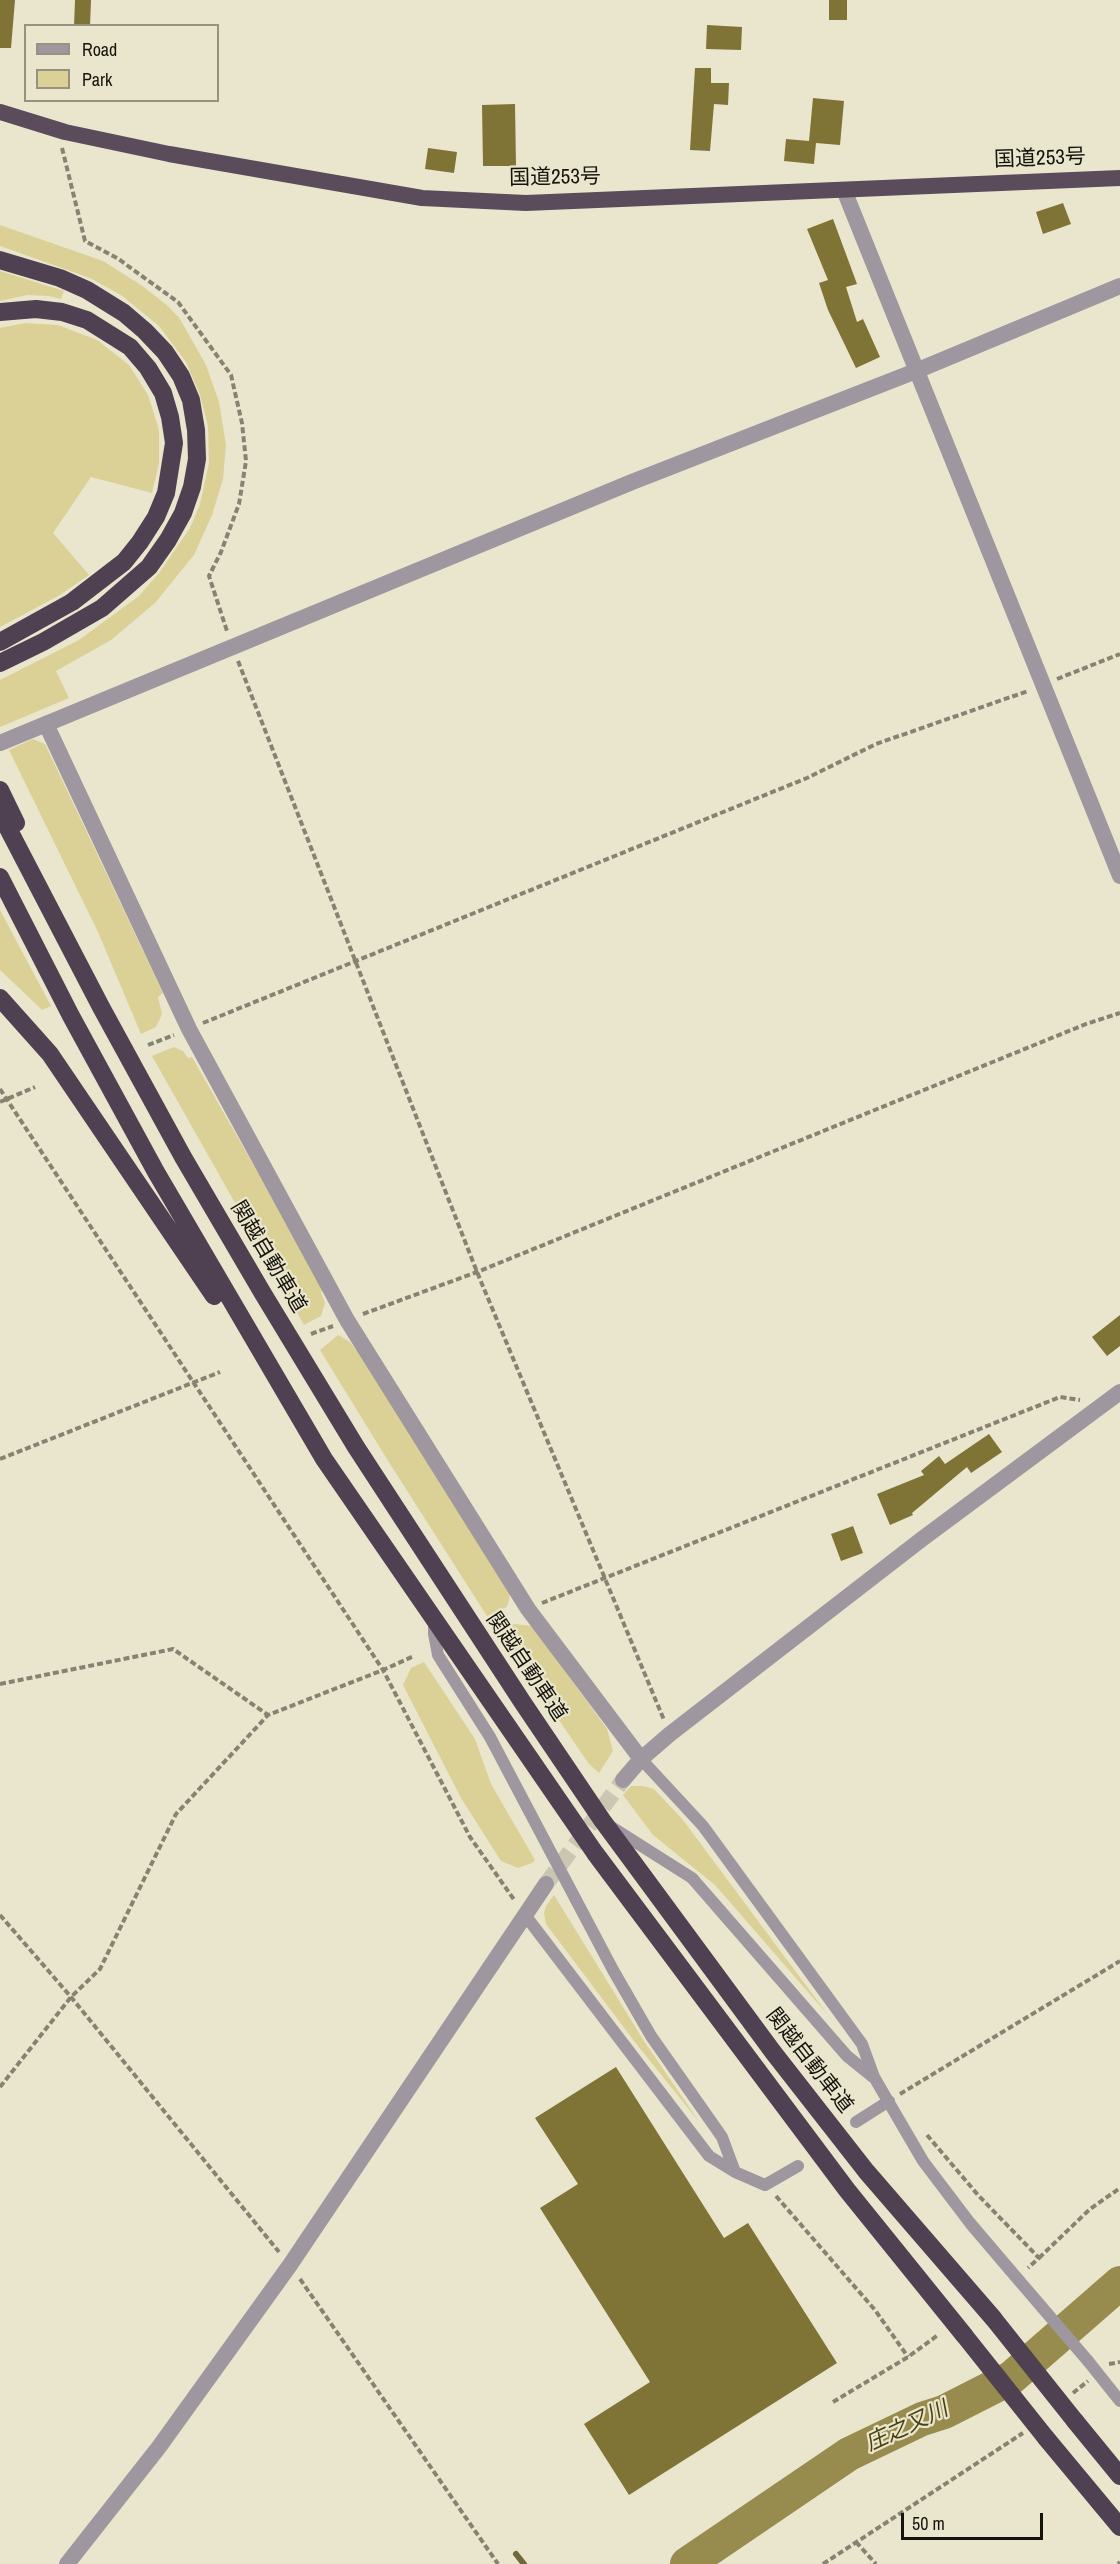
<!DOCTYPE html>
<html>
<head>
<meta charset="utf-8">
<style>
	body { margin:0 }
	#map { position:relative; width:1120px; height:2564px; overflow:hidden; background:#eae6ce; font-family:"Archivo Narrow",sans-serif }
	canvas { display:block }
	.legend { position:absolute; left:24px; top:24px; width:195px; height:78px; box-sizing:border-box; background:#eae6ce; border:2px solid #959280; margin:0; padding:8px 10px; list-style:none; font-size:18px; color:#15140b }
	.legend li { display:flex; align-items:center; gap:12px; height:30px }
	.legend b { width:30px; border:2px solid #959280 }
	.scale { position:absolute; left:901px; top:2513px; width:142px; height:27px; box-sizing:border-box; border:3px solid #15140b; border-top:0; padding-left:8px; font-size:18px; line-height:21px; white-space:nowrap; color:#15140b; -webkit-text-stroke:4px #eae6ce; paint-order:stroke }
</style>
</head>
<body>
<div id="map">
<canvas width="1120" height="2564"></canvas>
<ul class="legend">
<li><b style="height:8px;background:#9e979f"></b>Road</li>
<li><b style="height:16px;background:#dbd096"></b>Park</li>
</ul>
<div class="scale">50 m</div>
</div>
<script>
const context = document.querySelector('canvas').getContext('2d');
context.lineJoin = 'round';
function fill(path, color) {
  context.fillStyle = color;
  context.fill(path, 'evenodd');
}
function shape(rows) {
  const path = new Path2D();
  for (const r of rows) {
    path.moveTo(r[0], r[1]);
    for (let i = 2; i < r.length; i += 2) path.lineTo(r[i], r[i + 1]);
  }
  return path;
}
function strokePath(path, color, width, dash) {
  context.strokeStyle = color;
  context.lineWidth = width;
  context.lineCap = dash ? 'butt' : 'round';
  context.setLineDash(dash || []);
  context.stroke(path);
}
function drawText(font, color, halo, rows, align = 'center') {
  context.font = font + ' "Archivo Narrow","Noto Sans JP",sans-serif';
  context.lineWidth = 4.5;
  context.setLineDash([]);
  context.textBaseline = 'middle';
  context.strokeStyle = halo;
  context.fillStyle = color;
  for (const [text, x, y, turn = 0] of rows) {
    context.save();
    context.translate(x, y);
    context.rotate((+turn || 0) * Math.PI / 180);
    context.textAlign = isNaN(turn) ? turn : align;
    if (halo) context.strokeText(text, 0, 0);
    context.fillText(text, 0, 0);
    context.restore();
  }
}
fill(shape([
	[0,225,103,261,141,285,168,306,180,319,206,365,219,402,226,445,223,479,212,515,194,555,155,603,111,640,56,671,69,698,0,727,0,680,79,640,139,596,159,573,190,528,200,504,209,463,208,426,200,395,186,362,159,326,121,295,90,278,0,246],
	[0,271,64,291,61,299,49,296,27,295,0,301],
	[25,323,58,325,97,340,129,365,148,395,159,430,159,463,152,493,91,477,53,533,89,575,60,595,0,627,0,328],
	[33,739,45,744,163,993,158,997,162,1014,156,1027,141,1034,98,932,9,750],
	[0,910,51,1006,42,1010,0,970],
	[174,1047,183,1051,188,1058,192,1057,324,1289,321,1292,325,1303,321,1316,304,1325,152,1056],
	[338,1335,350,1342,356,1350,360,1349,511,1591,507,1607,487,1616,390,1464,320,1350],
	[514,1624,532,1626,607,1729,613,1751,599,1773,589,1764,498,1631],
	[424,1662,475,1739,491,1784,535,1860,532,1863,518,1868,501,1861,461,1798,403,1685,411,1668],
	[631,1786,642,1786,654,1789,683,1820,828,2015,715,1885,653,1835,623,1795],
	[554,1895,644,2041,700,2123,634,2041,546,1924,544,1913,546,1906]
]), '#dbd096');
strokePath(shape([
	[516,2554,524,2564]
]), '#70683a', 6);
strokePath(shape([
	[687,2564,849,2454,922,2419,944,2412,1011,2378,1120,2283]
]), '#978c4e', 34);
fill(shape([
	[0,0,15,0,11,48,0,48],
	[75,0,91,0,90,26,74,26],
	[829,0,847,0,847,20,829,20],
	[707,25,742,27,741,50,706,49],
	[695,68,711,68,711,83,729,83,728,105,714,104,710,151,690,150],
	[813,98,844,101,840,145,816,143,814,164,784,161,786,139,809,141],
	[515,104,516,166,483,166,482,105],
	[428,148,457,152,454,173,425,169],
	[1063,203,1071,224,1043,234,1036,212],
	[833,219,857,284,846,287,857,322,863,319,880,357,856,368,828,310,819,283,828,280,807,229],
	[1120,1315,1120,1346,1107,1356,1092,1337],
	[989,1434,1002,1452,971,1473,967,1467,912,1513,913,1515,890,1525,877,1494,924,1475,921,1471,939,1456,945,1464],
	[853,1526,863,1553,841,1561,831,1534],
	[616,2067,724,2238,748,2223,837,2363,629,2495,584,2424,650,2382,540,2208,578,2184,535,2118]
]), '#7f7336');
strokePath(shape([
	[546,1884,623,1780]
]), '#cac6b1', 16, [16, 8]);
strokePath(shape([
	[62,148,85,241,117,258,178,302,231,375,242,423,246,461,239,504,221,552,209,576,227,631],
	[238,661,477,1272,664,1720],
	[1057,679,1120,654],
	[203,1023,807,778,876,744,1028,691],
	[148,1045,174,1035],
	[0,1089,383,1670,470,1837,515,1901],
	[0,1102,35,1087],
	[363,1314,477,1272,1086,1024,1120,1013],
	[311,1334,333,1326],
	[0,1459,220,1372],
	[542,1603,1060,1397,1080,1400],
	[0,1684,173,1649,268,1715],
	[0,1915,71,1997,279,2252],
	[0,2087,71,1997,100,1969,176,1814,268,1715,383,1670,414,1656],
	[900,2094,1120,1961],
	[927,2135,978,2195,1039,2258,1028,2268],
	[776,2196,875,2310,908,2357],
	[1039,2258,1090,2209,1120,2188],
	[300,2279,498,2564],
	[1109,2364,1120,2362],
	[1073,2393,1088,2381],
	[833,2402,908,2357,938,2335],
	[856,2542,876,2564],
	[823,2564,1023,2433],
	[1118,2564,1120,2562]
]), '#868372', 4, [6, 3]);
strokePath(shape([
	[434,1618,434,1634,438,1655,490,1737,613,1970,651,2036,722,2137,735,2172],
	[641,1759,703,1826,862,2044,874,2077,923,2161,970,2223,1010,2270],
	[610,1826,692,1878,847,2056,873,2077],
	[525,1915,709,2156,735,2172,765,2185,798,2166],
	[856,2122,889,2101],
	[1088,2361,1120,2401]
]), '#9e979f', 12);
strokePath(shape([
	[844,190,1120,876],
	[46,724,189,1029,347,1320,528,1609,641,1759]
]), '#9e979f', 16);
strokePath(shape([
	[0,743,632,482,916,371,1120,286],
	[623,1780,641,1759,670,1734,922,1539,1120,1392],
	[67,2564,159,2447,290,2265,546,1884]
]), '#9e979f', 16);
strokePath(shape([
	[0,112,65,132,169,154,422,198,526,203,1120,178]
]), '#5a4c5b', 16);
strokePath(shape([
	[0,260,60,278,87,290,124,313,145,331,165,352,181,376,191,400,196,430,197,459,192,487,183,513,168,540,149,567,102,608,43,642,0,663],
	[0,312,36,309,62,312,87,320,130,347,148,368,163,393,170,417,174,443,166,493,156,517,140,542,124,562,72,602,0,642],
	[0,790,16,823],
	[0,813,101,1007,183,1157,262,1292,356,1447,523,1703,602,1820,773,2052,866,2171,993,2318],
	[0,877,71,1016,156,1172,324,1459,595,1853,847,2190,964,2335],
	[0,998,50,1054,214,1296],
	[1075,2421,1120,2476],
	[1046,2438,1120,2527]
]), '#4f4151', 18);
strokePath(shape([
	[1010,2270,1088,2361]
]), '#9e979f', 12);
strokePath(shape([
	[993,2318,1075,2421],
	[964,2335,1046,2438]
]), '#4f4151', 18);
drawText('21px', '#15140b', '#eae6ce', [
	["国道253号",1040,159,-2],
	["国道253号",555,178,-1],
	["関越自動車道",268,1257,59],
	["関越自動車道",526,1667,56],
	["関越自動車道",809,2061,52]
]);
drawText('italic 22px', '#4b4210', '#eae6ce', [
	["庄之又川",907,2427,-25]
]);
</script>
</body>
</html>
